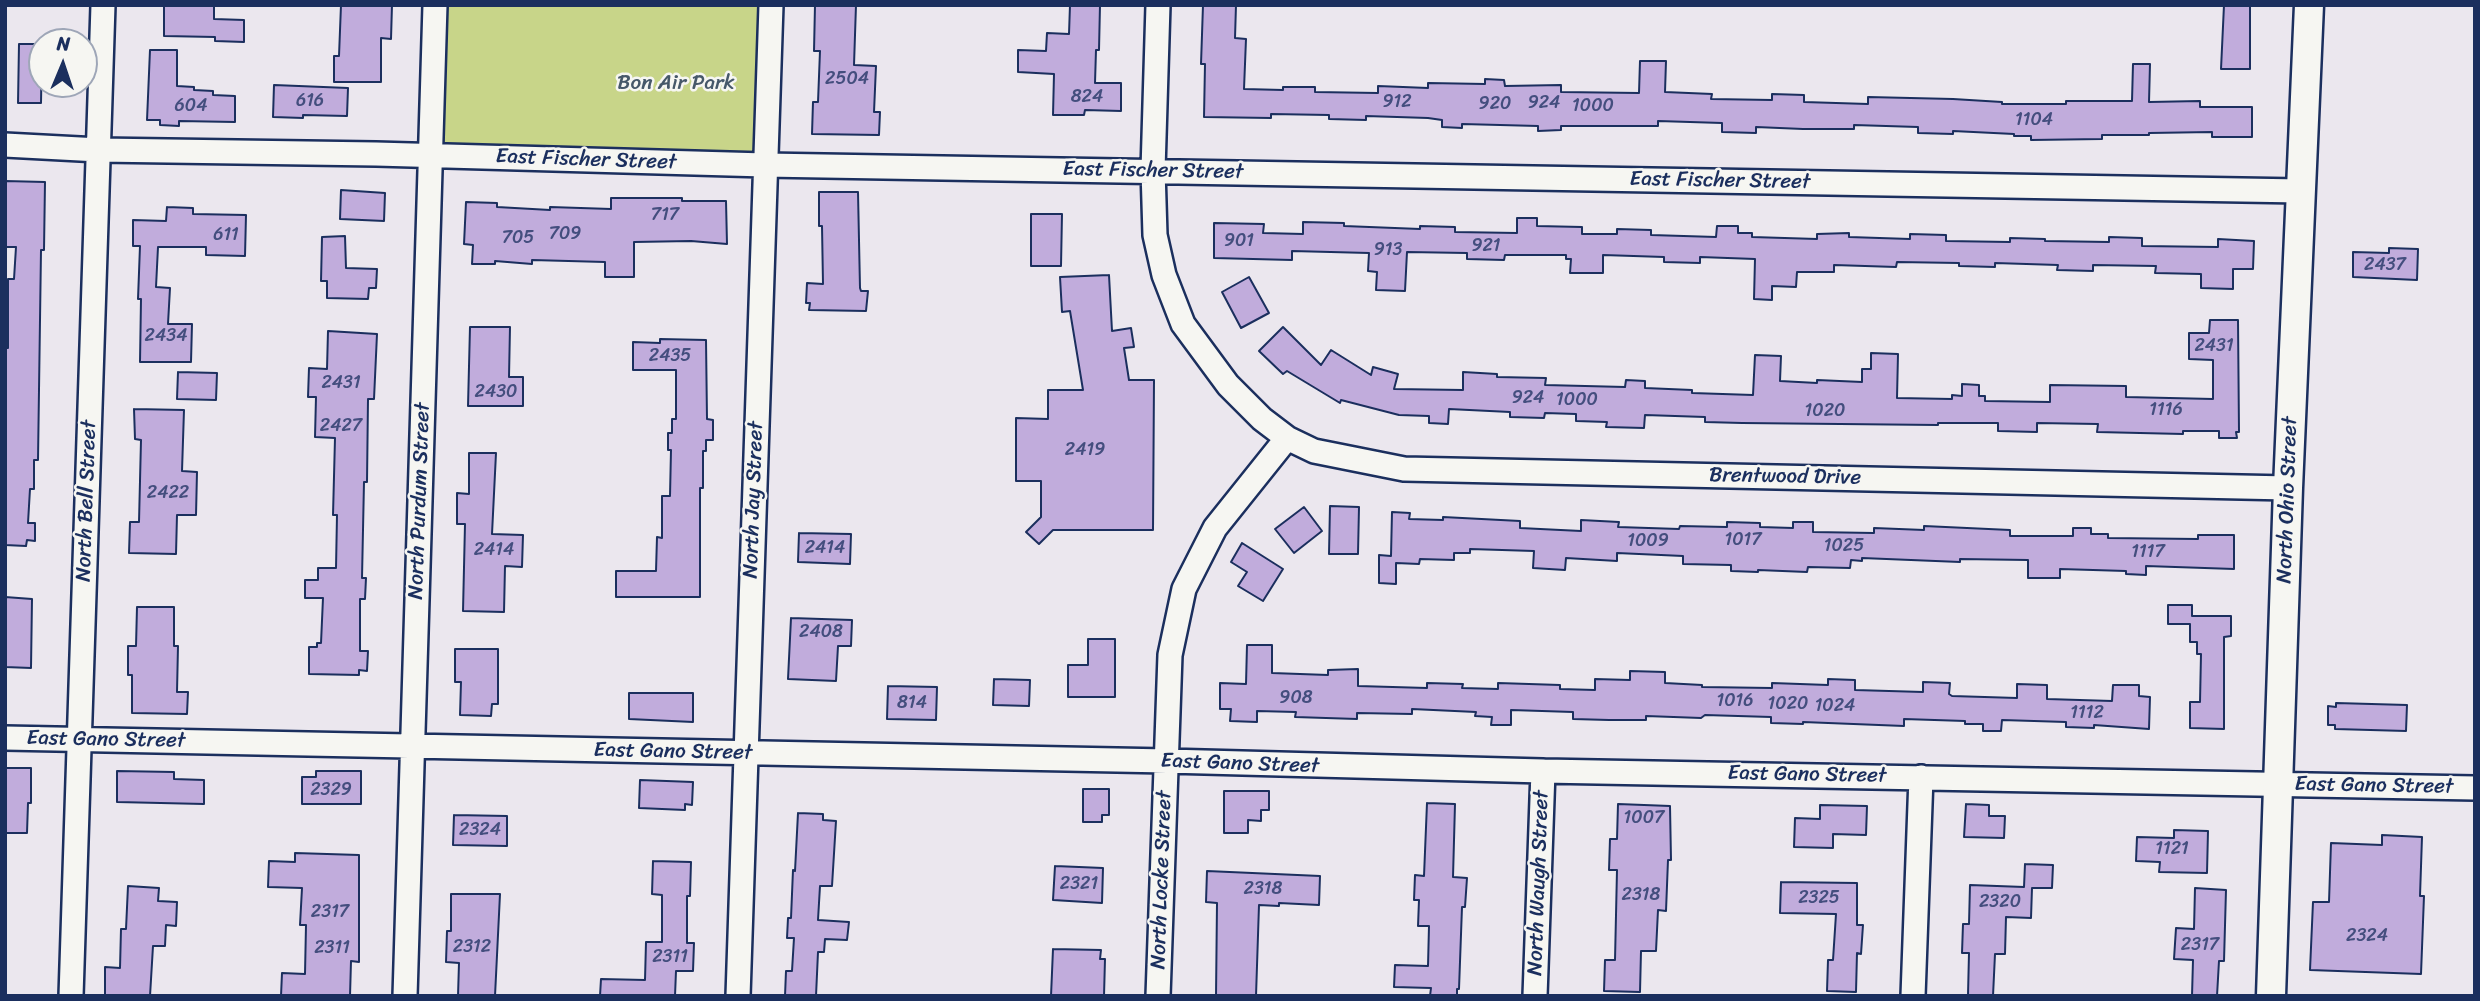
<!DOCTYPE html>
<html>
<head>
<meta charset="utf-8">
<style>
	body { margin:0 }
	#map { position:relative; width:2480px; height:1001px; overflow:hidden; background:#ebe7ee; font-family:Sriracha,sans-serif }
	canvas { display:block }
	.frame { position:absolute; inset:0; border:7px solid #1b2f5e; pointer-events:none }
	.north { position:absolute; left:28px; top:28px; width:70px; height:70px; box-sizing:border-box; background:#f6f6f2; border:2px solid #9ea6b7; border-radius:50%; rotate:2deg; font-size:19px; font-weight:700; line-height:28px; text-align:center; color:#1b2f5e }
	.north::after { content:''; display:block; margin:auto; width:24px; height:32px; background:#1b2f5e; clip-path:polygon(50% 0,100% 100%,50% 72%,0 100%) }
</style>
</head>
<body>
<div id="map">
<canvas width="2480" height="1001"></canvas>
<div class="frame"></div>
<div class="north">N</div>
</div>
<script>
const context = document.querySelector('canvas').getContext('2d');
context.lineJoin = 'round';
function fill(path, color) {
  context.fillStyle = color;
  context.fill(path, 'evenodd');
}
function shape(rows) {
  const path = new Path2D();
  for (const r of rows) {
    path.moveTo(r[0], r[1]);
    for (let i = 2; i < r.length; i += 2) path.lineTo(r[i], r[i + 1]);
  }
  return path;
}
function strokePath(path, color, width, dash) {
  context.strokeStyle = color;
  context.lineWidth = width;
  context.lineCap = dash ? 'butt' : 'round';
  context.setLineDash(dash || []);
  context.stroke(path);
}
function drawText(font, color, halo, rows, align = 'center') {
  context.font = font + ' Sriracha,sans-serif';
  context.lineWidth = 5;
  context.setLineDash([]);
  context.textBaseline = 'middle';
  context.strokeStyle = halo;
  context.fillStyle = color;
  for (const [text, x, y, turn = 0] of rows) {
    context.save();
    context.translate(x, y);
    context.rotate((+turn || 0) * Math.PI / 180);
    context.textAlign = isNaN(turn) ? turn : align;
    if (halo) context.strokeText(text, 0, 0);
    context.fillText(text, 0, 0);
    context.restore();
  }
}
fill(shape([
	[435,5,771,5,765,165,429,156]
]), '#c8d589');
const building = shape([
	[164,5,214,5,214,19,244,20,244,42,215,41,215,37,164,36,164,5],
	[341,5,392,5,391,39,381,38,381,82,334,82,334,56,339,56,341,5],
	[815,5,856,5,854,65,876,66,874,112,880,112,879,135,812,134,813,102,818,102,820,51,814,51,815,5],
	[1070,5,1100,5,1099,50,1096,50,1095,83,1121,83,1121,111,1085,110,1084,115,1053,115,1054,74,1018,72,1018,50,1046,51,1047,33,1069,34,1070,5],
	[1203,5,1236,5,1235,38,1246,39,1244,89,1283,90,1283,87,1315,87,1315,92,1378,93,1378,86,1428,88,1428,83,1485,84,1485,79,1504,80,1505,86,1561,85,1561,92,1639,93,1640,61,1666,61,1665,92,1712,94,1711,99,1772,100,1772,94,1804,95,1804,102,1868,104,1868,97,1953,99,2002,102,2002,104,2066,104,2066,101,2132,101,2133,64,2150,64,2149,102,2200,101,2200,107,2252,107,2252,137,2212,137,2212,132,2149,133,2149,135,2102,135,2102,139,2031,140,2031,136,2014,136,2014,134,1953,131,1953,134,1918,133,1918,127,1854,125,1854,129,1803,129,1756,127,1756,133,1722,132,1722,123,1658,121,1658,126,1561,126,1561,130,1538,131,1538,126,1462,124,1462,128,1442,127,1442,120,1428,118,1366,116,1366,120,1329,119,1329,115,1271,114,1271,118,1204,117,1205,64,1201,64,1203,5],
	[2224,5,2250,5,2250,69,2221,69,2224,5],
	[19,44,42,44,41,103,18,103,19,44],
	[150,50,177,50,177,86,194,87,194,90,213,91,213,95,235,96,235,122,179,121,179,126,160,125,160,120,147,120,150,50],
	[274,85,348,88,347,116,303,115,303,118,273,117,274,85],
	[5,181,45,182,44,250,41,250,38,460,34,460,34,489,30,489,28,523,35,523,35,541,27,540,26,546,5,545,5,348,8,348,8,279,14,279,16,247,5,247,5,181],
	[341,190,385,193,384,221,340,219,341,190],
	[819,192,858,192,860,288,861,291,868,291,866,311,809,310,810,303,806,303,807,283,823,284,822,226,819,226,819,192],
	[611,198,682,198,682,201,726,201,727,244,691,241,634,242,634,277,605,277,605,262,532,260,532,264,495,261,495,264,472,264,473,245,464,244,466,202,497,203,497,207,550,210,550,207,611,209,611,198],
	[167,207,193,208,193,214,246,215,245,256,206,255,206,247,158,247,156,287,170,288,168,324,192,324,191,362,140,362,141,299,138,299,140,246,133,246,133,220,166,221,167,207],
	[1031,214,1062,214,1061,266,1031,266,1031,214],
	[1517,218,1537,218,1537,226,1582,227,1582,234,1617,234,1617,229,1651,230,1651,235,1716,237,1717,226,1738,226,1738,233,1752,233,1752,237,1817,239,1817,234,1849,233,1849,237,1910,239,1910,234,1946,235,1946,241,2010,242,2010,238,2045,239,2045,241,2109,242,2109,237,2142,238,2142,246,2218,247,2218,239,2254,241,2253,269,2233,269,2233,289,2201,288,2201,274,2155,273,2156,266,2093,265,2093,271,2057,270,2058,265,1995,263,1995,267,1959,266,1959,263,1897,262,1896,267,1834,265,1834,272,1797,272,1796,287,1772,286,1772,300,1754,299,1755,259,1700,257,1700,263,1664,262,1664,257,1603,255,1603,273,1570,273,1571,259,1566,259,1566,255,1505,255,1504,260,1467,259,1467,253,1407,252,1405,291,1376,290,1377,272,1368,271,1369,253,1292,251,1292,260,1214,258,1214,223,1264,224,1263,233,1303,234,1303,222,1344,223,1344,226,1420,229,1420,226,1455,227,1455,232,1517,233,1517,218],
	[345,236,346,268,377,269,376,288,369,288,368,299,327,298,327,281,321,281,322,237,345,236],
	[2389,248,2418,249,2417,280,2353,277,2353,252,2389,253,2389,248],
	[1109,275,1112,331,1131,328,1134,347,1124,348,1129,380,1154,380,1153,530,1053,530,1039,544,1026,532,1041,517,1041,481,1016,481,1016,418,1048,419,1048,390,1083,390,1070,311,1062,312,1060,277,1109,275],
	[1249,277,1269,313,1241,328,1222,292,1249,277],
	[2210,320,2238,320,2239,432,2236,432,2237,438,2219,438,2219,431,2183,431,2183,434,2097,432,2098,424,2037,423,2037,432,1998,431,1998,423,1938,423,1938,425,1742,423,1705,422,1705,417,1645,415,1644,428,1606,427,1607,422,1576,421,1576,414,1545,413,1544,418,1510,417,1510,412,1449,409,1448,424,1429,423,1429,416,1399,415,1341,400,1340,403,1287,371,1283,374,1259,351,1283,327,1321,365,1331,350,1371,375,1373,367,1398,374,1394,389,1463,390,1463,372,1497,374,1497,377,1546,378,1545,385,1625,387,1626,380,1645,381,1645,388,1692,390,1692,393,1753,395,1755,355,1781,356,1780,381,1817,383,1817,380,1862,382,1862,369,1871,369,1871,353,1898,354,1897,398,1952,399,1952,395,1962,396,1962,384,1979,385,1979,396,1985,396,1985,401,2050,402,2050,385,2126,386,2126,397,2213,399,2213,360,2189,359,2189,333,2209,333,2210,320],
	[470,327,510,327,509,377,523,377,523,406,468,406,470,327],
	[328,331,377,334,374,399,368,399,367,482,364,482,362,578,366,578,365,599,360,599,360,651,368,651,367,671,359,670,359,675,309,674,309,647,317,647,317,643,321,643,323,598,305,598,305,580,318,580,318,568,336,568,337,515,333,515,335,438,315,437,316,397,308,397,309,368,327,369,328,331],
	[660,339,706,340,707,419,713,420,713,440,706,440,706,451,703,451,703,488,700,488,700,597,616,597,616,571,656,571,657,537,662,538,662,496,670,496,671,450,668,450,668,433,672,433,672,419,676,419,676,370,633,370,633,342,660,343,660,339],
	[178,372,217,373,216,400,177,399,178,372],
	[134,409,184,410,182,471,197,472,196,515,177,515,176,554,129,553,130,522,139,522,141,440,135,439,134,409],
	[469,453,496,453,492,534,523,535,522,567,505,566,504,612,463,611,465,524,457,524,457,493,469,494,469,453],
	[1330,506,1359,507,1358,554,1329,554,1330,506],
	[1304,507,1322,531,1294,553,1275,529,1304,507],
	[1392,512,1410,513,1409,519,1443,520,1443,517,1520,521,1520,528,1581,531,1581,520,1619,522,1618,527,1679,529,1680,526,1727,527,1727,522,1760,523,1760,527,1793,528,1793,522,1813,522,1813,532,1874,533,1874,528,1924,530,1924,526,2010,530,2010,536,2073,536,2073,528,2091,528,2091,534,2108,534,2108,538,2198,539,2198,535,2234,535,2234,569,2146,566,2146,575,2126,574,2126,571,2060,569,2060,578,2028,578,2028,560,1960,559,1960,562,1862,558,1862,561,1851,560,1850,568,1808,567,1807,572,1758,570,1758,572,1731,571,1731,565,1683,564,1683,556,1617,553,1617,561,1566,558,1565,570,1533,568,1534,551,1470,549,1470,553,1454,553,1454,560,1420,559,1419,564,1396,563,1396,584,1379,583,1379,555,1391,556,1392,512],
	[799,533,851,534,850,564,798,562,799,533],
	[1242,543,1283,569,1263,601,1238,586,1247,572,1231,562,1242,543],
	[5,597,32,599,31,668,5,667,5,597],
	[2168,605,2192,605,2192,616,2231,616,2231,636,2224,637,2224,729,2190,728,2190,702,2200,702,2201,654,2197,654,2197,642,2190,642,2190,624,2168,624,2168,605],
	[137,607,174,607,174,646,178,646,177,692,188,692,187,714,132,713,132,675,128,675,128,646,136,646,137,607],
	[791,618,852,620,851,646,838,646,836,681,788,679,791,618],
	[1088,639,1115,639,1115,697,1068,697,1068,665,1088,665,1088,639],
	[1247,645,1272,645,1272,673,1328,675,1328,670,1358,669,1358,686,1427,688,1427,683,1463,684,1462,688,1498,689,1498,683,1560,685,1560,689,1595,690,1595,679,1630,680,1630,671,1665,672,1665,683,1702,685,1702,687,1772,688,1772,683,1828,685,1828,679,1855,680,1855,690,1923,692,1923,682,1950,683,1949,694,1952,696,2017,698,2017,684,2047,685,2047,699,2112,701,2113,685,2139,685,2139,696,2150,697,2149,729,2094,725,2094,728,2066,727,2066,722,2002,720,2001,731,1983,731,1983,724,1965,724,1965,721,1904,719,1904,726,1803,722,1803,724,1771,723,1771,717,1705,715,1701,718,1646,716,1646,720,1609,720,1573,719,1573,712,1511,710,1511,725,1491,725,1492,717,1475,716,1476,712,1412,709,1412,714,1357,713,1357,719,1295,717,1296,712,1257,711,1257,722,1230,721,1231,709,1220,709,1220,683,1246,684,1247,645],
	[455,649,498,649,498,704,492,704,491,716,460,715,461,682,455,682,455,649],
	[994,679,1030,680,1029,706,993,705,994,679],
	[888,686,937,687,936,720,887,719,888,686],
	[629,693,693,693,693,722,629,719,629,693],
	[2336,703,2407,705,2406,731,2335,729,2335,725,2328,725,2328,706,2336,707,2336,703],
	[5,768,31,768,31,803,28,803,27,833,5,833,5,768],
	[117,771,174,772,174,779,204,780,204,804,117,802,117,771],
	[316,771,361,771,361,804,302,804,302,777,316,777,316,771],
	[640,780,693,782,692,805,685,804,685,810,639,808,640,780],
	[1083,789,1109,789,1109,815,1102,815,1102,822,1083,822,1083,789],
	[1224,791,1269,791,1269,810,1261,810,1261,821,1248,820,1248,833,1224,833,1224,791],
	[1427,803,1455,804,1453,877,1467,878,1465,907,1462,907,1459,989,1457,989,1457,996,1430,996,1431,988,1394,987,1395,965,1428,966,1429,926,1418,926,1419,900,1414,900,1415,875,1424,876,1427,803],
	[1618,804,1670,806,1671,860,1668,860,1666,911,1658,910,1656,951,1641,951,1640,992,1604,991,1605,960,1615,960,1617,870,1609,870,1610,839,1617,839,1618,804],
	[1966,804,1989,805,1989,816,2005,816,2004,838,1964,837,1966,804],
	[1820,805,1867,806,1866,835,1833,834,1833,848,1794,847,1795,818,1820,819,1820,805],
	[798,813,823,814,823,820,836,821,832,886,820,886,818,920,849,922,847,940,825,939,824,952,818,952,816,996,785,996,786,971,792,971,794,938,787,938,788,918,791,918,793,870,795,871,798,813],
	[454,815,507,816,507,846,453,845,454,815],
	[2174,830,2208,831,2207,873,2159,872,2160,862,2136,861,2137,837,2174,838,2174,830],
	[2382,835,2422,837,2420,896,2424,896,2421,974,2310,970,2313,902,2329,902,2331,843,2382,845,2382,835],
	[295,853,359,855,359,962,351,961,350,996,281,996,282,973,305,974,306,925,300,925,302,888,268,887,269,861,295,862,295,853],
	[653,861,691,862,690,896,687,896,687,943,694,943,693,971,676,971,675,996,600,996,601,979,645,980,646,942,662,942,662,895,652,894,653,861],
	[2025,864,2053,865,2052,888,2032,888,2031,918,2006,917,2005,954,1995,954,1993,996,1968,995,1969,953,1962,953,1963,924,1969,924,1970,885,2024,887,2025,864],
	[1055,866,1103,868,1102,903,1053,900,1055,866],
	[1207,871,1320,876,1319,905,1279,903,1279,906,1259,905,1256,996,1216,996,1217,903,1206,902,1207,871],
	[1781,882,1857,883,1857,925,1863,925,1861,954,1857,953,1856,992,1827,991,1828,960,1833,960,1836,914,1780,913,1781,882],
	[128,886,159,888,158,901,177,902,176,926,166,925,165,946,153,946,150,996,105,996,105,967,120,968,121,929,126,929,128,886],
	[2195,888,2226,890,2224,961,2219,961,2217,996,2192,996,2193,960,2174,959,2176,928,2194,929,2195,888],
	[451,894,500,894,495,996,458,996,459,963,446,962,447,931,451,931,451,894],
	[1053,949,1101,950,1100,959,1105,959,1104,996,1051,996,1053,949]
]);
fill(building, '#c1acdc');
strokePath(building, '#1b2f5e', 2);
const minor = shape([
	[1158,5,1153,170,1155,235,1164,275,1183,324,1228,385,1262,419,1287,438,1314,451,1404,469,2288,488],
	[5,145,99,150,376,154,765,165,2301,191],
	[5,738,1167,761,1543,771,2475,788],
	[71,996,103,5],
	[405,996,435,5],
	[738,996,771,5],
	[1158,996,1170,655,1184,589,1215,528,1287,438],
	[1535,996,1543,771],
	[1913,996,1921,777]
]);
const tertiary = shape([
	[2271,996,2288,488,2309,5]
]);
strokePath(minor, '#1b2f5e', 28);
strokePath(tertiary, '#1b2f5e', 33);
strokePath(minor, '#f6f6f2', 23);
strokePath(tertiary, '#f6f6f2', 28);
drawText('18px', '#444e7e', null, [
	["2504",847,79],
	["824",1087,97],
	["616",310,101],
	["912",1397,102],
	["924",1544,103],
	["920",1495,104],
	["604",191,106],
	["1000",1593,106],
	["1104",2034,120],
	["717",665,215],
	["709",565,234],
	["611",226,235],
	["705",518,238],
	["901",1239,241],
	["921",1486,246],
	["913",1388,250],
	["2437",2385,265],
	["2434",166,336],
	["2431",2214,346],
	["2435",670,356],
	["2431",341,383],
	["2430",496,392],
	["924",1528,398],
	["1000",1577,400],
	["1116",2166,410],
	["1020",1825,411],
	["2427",341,426],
	["2419",1085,450],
	["2422",168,493],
	["1017",1743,540],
	["1009",1648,541],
	["1025",1844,546],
	["2414",825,548],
	["2414",494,550],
	["1117",2148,552],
	["2408",821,632],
	["908",1296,698],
	["1016",1735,701],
	["814",912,703],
	["1020",1788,704],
	["1024",1835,706],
	["1112",2087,713],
	["2329",331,790],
	["1007",1644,818],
	["2324",480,830],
	["1121",2172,849],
	["2321",1079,884],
	["2318",1263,889],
	["2318",1641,895],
	["2325",1819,898],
	["2320",2000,902],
	["2317",330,912],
	["2324",2367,936],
	["2317",2200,945],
	["2312",472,947],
	["2311",332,948],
	["2311",670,957]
]);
drawText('21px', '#465869', '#f6f6f2', [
	["Bon Air Park",676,84]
]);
drawText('21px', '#1b2f5e', '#f6f6f2', [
	["East Fischer Street",586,160,2],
	["East Fischer Street",1153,171,1],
	["East Fischer Street",1720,181,1],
	["Brentwood Drive",1785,477,1],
	["North Jay Street",754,500,-88],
	["North Ohio Street",2288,500,-88],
	["North Bell Street",87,501,-88],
	["North Purdum Street",420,501,-88],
	["East Gano Street",106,740,1],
	["East Gano Street",673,752,1],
	["East Gano Street",1240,764,2],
	["East Gano Street",1807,775,1],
	["East Gano Street",2374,786,1],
	["North Locke Street",1162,880,-88],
	["North Waugh Street",1539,883,-88]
]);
</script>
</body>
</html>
